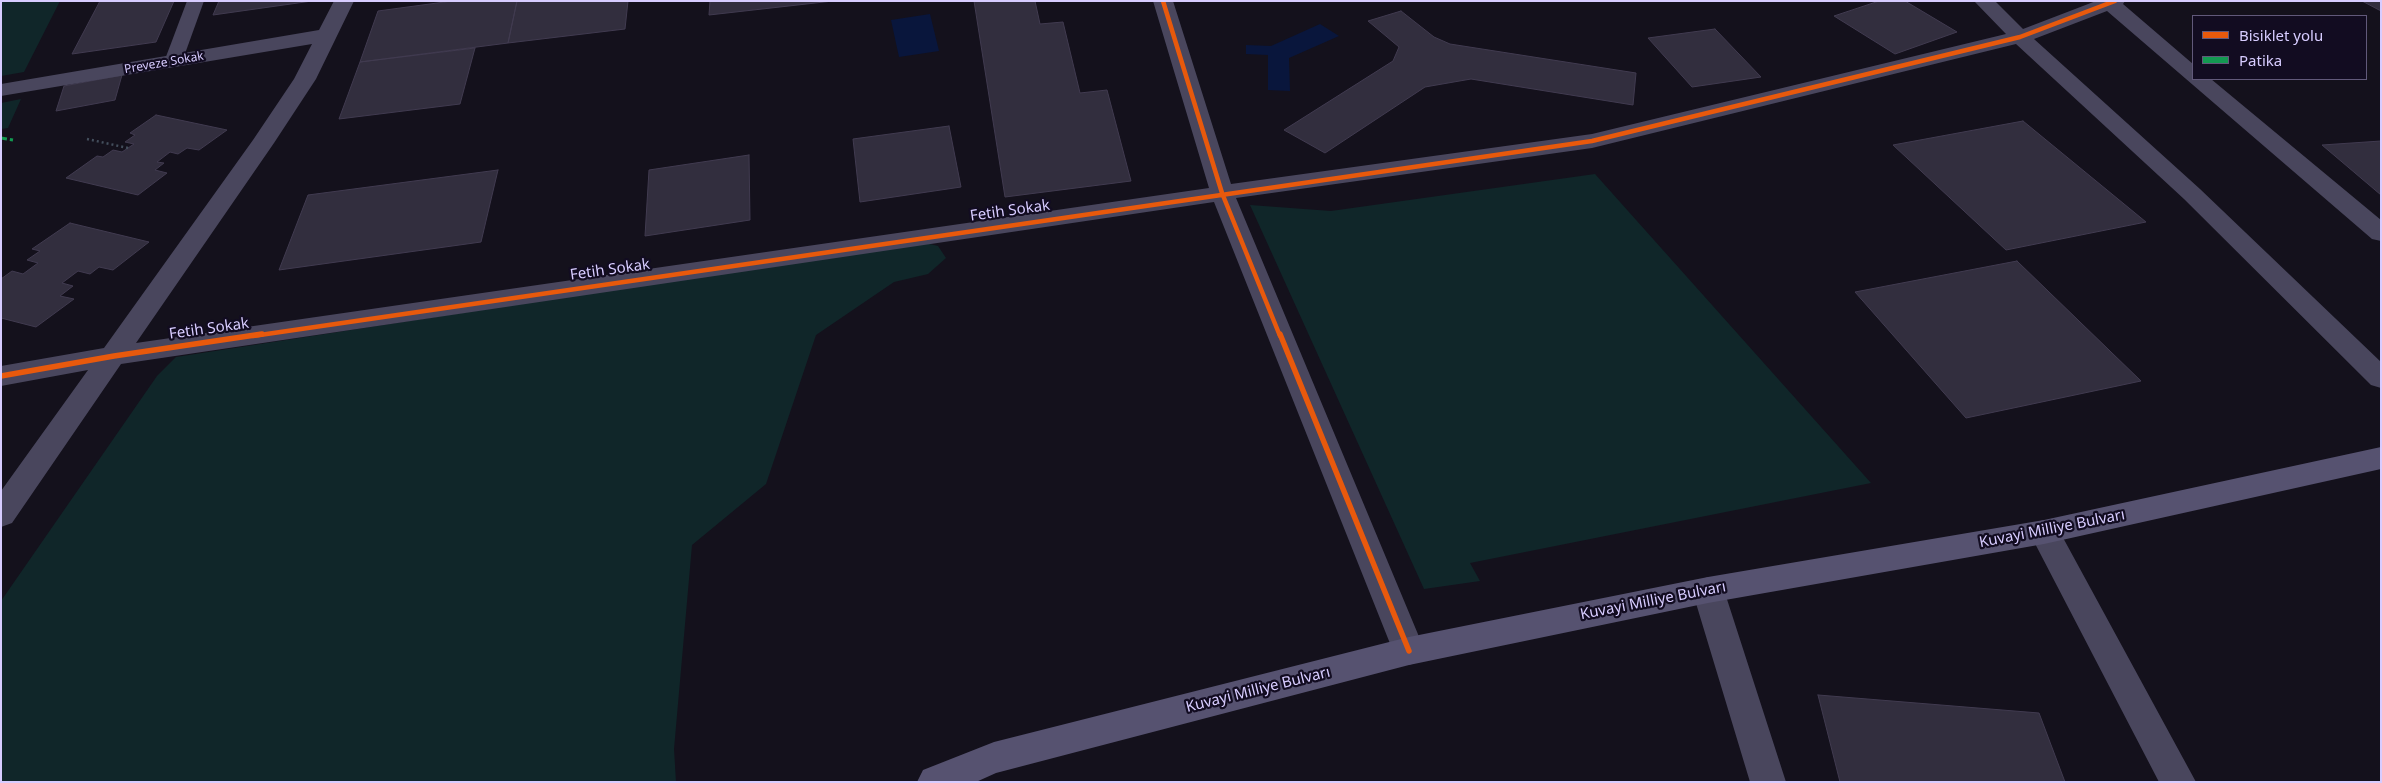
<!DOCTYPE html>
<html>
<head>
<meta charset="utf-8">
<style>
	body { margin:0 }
	#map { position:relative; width:2382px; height:783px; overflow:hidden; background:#14111c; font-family:"Noto Sans",sans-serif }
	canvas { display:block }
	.frame { position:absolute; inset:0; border:2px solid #d7ccff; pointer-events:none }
	.legend { position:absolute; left:2192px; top:15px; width:175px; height:65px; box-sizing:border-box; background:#120c21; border:1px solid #61597a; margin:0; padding:6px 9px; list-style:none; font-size:15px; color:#d7ccff }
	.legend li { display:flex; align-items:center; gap:10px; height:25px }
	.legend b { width:25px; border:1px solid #61597a }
</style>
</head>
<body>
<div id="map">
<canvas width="2382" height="783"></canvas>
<div class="frame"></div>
<ul class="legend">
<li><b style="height:6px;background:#e8590c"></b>Bisiklet yolu</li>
<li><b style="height:6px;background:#139951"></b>Patika</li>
</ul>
</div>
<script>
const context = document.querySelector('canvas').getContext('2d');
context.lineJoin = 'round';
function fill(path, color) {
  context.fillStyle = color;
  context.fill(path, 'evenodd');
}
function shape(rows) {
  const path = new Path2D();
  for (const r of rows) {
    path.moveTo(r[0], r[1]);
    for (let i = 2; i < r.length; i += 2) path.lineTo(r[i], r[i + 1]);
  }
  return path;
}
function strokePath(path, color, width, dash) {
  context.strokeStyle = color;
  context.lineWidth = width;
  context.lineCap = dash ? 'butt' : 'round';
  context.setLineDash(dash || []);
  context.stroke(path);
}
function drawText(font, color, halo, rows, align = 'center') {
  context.font = font + ' "Noto Sans",sans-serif';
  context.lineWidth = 4.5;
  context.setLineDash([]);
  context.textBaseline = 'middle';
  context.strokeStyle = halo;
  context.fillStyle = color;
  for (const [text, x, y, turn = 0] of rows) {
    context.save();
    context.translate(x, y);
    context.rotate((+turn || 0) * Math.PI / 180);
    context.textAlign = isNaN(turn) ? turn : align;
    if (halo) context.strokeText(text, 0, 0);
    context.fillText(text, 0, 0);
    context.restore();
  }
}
fill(shape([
	[1,1,60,1,24,72,1,76],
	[21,99,8,128,1,129,1,103],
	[1595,174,1871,483,1470,563,1480,581,1424,589,1250,205,1331,211],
	[921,242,938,246,946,258,928,274,894,282,816,335,766,484,692,545,674,749,676,782,1,782,1,601,157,376,176,357]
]), '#102629');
fill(shape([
	[930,14,939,51,899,57,891,20],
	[1320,24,1339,36,1289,58,1290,91,1268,90,1268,55,1246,54,1246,45,1271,46]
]), '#09163c');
const building = shape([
	[100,1,174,1,156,42,72,54,100,1],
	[219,1,312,1,213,15,219,1],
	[452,1,517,1,508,43,360,62,378,11,452,1],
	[517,1,628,1,625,29,508,43,517,1],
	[710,1,833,1,709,15,710,1],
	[974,1,1035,1,1040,24,1063,22,1080,93,1107,90,1131,181,1005,197,974,1],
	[1879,1,1905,1,1957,32,1895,54,1834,16,1879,1],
	[2362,1,2381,1,2381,11,2362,1],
	[1401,11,1434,37,1450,44,1636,73,1633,105,1471,79,1425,87,1325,153,1284,130,1393,61,1399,47,1368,21,1401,11],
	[1715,29,1761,77,1692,87,1648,38,1715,29],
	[475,48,460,104,339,119,360,62,475,48],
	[122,75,115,100,56,111,64,86,122,75],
	[156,115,227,130,199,150,187,148,178,154,170,152,157,162,164,163,155,170,167,173,138,195,66,178,97,156,103,157,113,150,122,152,134,144,125,142,135,135,130,133,156,115],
	[2023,121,2146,222,2006,250,1893,145,2023,121],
	[949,126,961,187,860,202,853,139,949,126],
	[2381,141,2381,195,2322,145,2381,141],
	[749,155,750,220,645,236,649,170,749,155],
	[498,170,481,242,279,270,308,195,498,170],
	[70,223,149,242,113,270,99,267,90,274,78,271,62,283,73,286,60,296,74,299,36,327,1,318,1,279,12,271,23,274,38,263,27,260,40,251,32,249,70,223],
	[2017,261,2141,381,1966,418,1855,292,2017,261],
	[1818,695,2039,713,2065,782,1840,782,1818,695]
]);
fill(building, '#322e3e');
strokePath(building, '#413b50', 1);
strokePath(shape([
	[87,139,128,148]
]), '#444f5d', 2.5, [2, 3]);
fill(shape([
	[187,1,204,1,182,62,179,66,173,67,167,66,164,62,187,1]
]), '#49465d');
fill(shape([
	[334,1,354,1,316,79,274,143,136,343,1209,188,1153,1,1173,1,1231,184,1592,134,2006,34,1974,1,1995,1,2023,29,2096,1,2125,1,2123,4,2193,64,2193,79,2211,79,2381,220,2381,241,2372,239,2107,11,2034,39,2200,189,2381,362,2381,388,2371,385,2184,199,2016,44,1592,148,1236,198,1425,651,1421,661,1409,665,1397,661,1393,651,1214,202,121,364,12,523,1,527,1,491,88,370,1,386,1,366,104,348,253,140,294,79,312,44,1,96,1,84,319,30,334,1],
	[2044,520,2055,523,2196,782,2159,782,2029,532,2033,523,2044,520],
	[1708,577,1719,581,1724,590,1786,782,1750,782,1692,590,1697,581,1708,577]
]), '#49465d');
fill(shape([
	[2381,447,2381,469,2044,544,1708,603,1409,665,996,773,976,782,917,782,923,770,994,742,1409,637,1708,577,2044,520,2381,447]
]), '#565270');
strokePath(shape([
	[1,138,13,140]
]), '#139951', 3, [6, 3]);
strokePath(shape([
	[1163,1,1222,193,1280,336],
	[253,336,1592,141,2020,37,2115,1]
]), '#e8590c', 4.5);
strokePath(shape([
	[1280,334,1409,651],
	[1,376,114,356,262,334]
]), '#e8590c', 5.5);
drawText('12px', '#d7ccff', '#120c21', [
	["Preveze Sokak",164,63,-10]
]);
drawText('15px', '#d7ccff', '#120c21', [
	["Fetih Sokak",1010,211,-8],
	["Fetih Sokak",610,270,-8],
	["Fetih Sokak",209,329,-8],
	["Kuvayi Milliye Bulvarı",2052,529,-11],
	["Kuvayi Milliye Bulvarı",1653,601,-11],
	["Kuvayi Milliye Bulvarı",1258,690,-14]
]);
</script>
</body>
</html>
